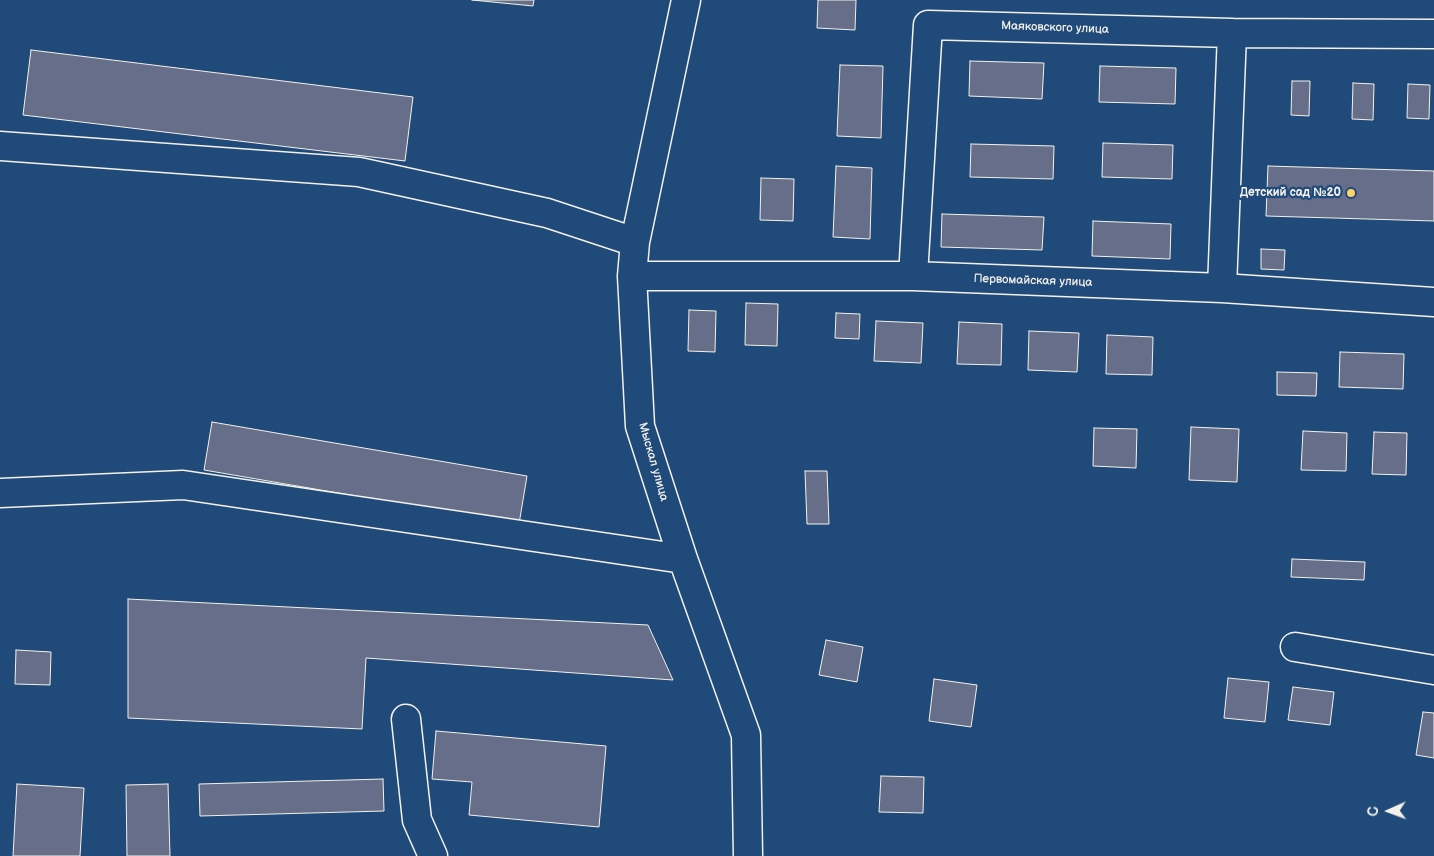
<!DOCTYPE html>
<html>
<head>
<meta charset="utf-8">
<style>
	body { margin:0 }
	#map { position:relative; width:1434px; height:856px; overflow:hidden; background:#1f4a7a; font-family:"Balsamiq Sans",sans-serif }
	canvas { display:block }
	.north { position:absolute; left:1364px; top:786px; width:50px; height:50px; -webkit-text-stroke:4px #1f4a7a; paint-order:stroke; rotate:268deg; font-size:14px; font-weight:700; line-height:20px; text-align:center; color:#f4f1e8 }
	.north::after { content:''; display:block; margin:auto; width:18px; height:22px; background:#f4f1e8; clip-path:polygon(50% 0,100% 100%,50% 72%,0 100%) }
</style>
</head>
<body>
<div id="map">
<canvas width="1434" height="856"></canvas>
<div class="north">С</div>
</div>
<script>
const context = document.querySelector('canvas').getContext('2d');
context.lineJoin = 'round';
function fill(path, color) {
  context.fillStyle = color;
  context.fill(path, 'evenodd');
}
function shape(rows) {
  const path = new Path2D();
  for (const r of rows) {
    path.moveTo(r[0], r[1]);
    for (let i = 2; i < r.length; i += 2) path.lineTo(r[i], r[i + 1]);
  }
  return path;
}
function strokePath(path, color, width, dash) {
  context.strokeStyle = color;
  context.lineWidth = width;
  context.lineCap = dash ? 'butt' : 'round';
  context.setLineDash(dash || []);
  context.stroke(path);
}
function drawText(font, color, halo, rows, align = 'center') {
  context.font = font + ' "Balsamiq Sans",sans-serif';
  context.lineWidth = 4.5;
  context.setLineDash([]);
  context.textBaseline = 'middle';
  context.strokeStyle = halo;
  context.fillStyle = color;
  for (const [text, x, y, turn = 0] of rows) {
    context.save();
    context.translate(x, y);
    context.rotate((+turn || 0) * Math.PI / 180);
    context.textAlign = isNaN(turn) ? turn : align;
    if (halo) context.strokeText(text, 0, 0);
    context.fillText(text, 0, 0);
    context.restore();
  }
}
const building = shape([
	[472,0,534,0,533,6,472,0],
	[818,0,856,0,855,30,817,28,818,0],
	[31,50,413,97,405,161,23,115,31,50],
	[970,61,1044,63,1042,99,969,96,970,61],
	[840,65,883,66,881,138,837,136,840,65],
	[1100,66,1176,68,1175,104,1099,102,1100,66],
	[1292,81,1310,81,1309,116,1291,115,1292,81],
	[1353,83,1374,84,1373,120,1352,119,1353,83],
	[1408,84,1430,85,1429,119,1407,118,1408,84],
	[1103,143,1173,145,1172,179,1102,177,1103,143],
	[971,144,1054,146,1053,179,970,177,971,144],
	[836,166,872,168,870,239,833,237,836,166],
	[1268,166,1434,171,1434,221,1266,216,1268,166],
	[761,178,794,179,793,221,760,220,761,178],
	[942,214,1044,217,1042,250,941,247,942,214],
	[1093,221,1171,224,1170,259,1092,256,1093,221],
	[1261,249,1285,250,1284,270,1261,269,1261,249],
	[746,303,778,304,777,346,745,345,746,303],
	[689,310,716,311,715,352,688,351,689,310],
	[836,313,860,314,859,339,835,338,836,313],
	[876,321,923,323,921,363,874,361,876,321],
	[959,322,1002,324,1001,365,957,364,959,322],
	[1029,331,1079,333,1077,372,1028,370,1029,331],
	[1107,335,1153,337,1152,375,1106,374,1107,335],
	[1340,352,1404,354,1403,389,1339,387,1340,352],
	[1277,372,1317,373,1316,396,1277,395,1277,372],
	[212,422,527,476,519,524,204,470,212,422],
	[1191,427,1239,429,1237,482,1189,480,1191,427],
	[1094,428,1137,429,1136,468,1093,466,1094,428],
	[1303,431,1347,433,1346,471,1301,470,1303,431],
	[1374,432,1407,433,1406,475,1372,474,1374,432],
	[805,471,827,471,829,524,807,524,805,471],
	[1292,559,1365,562,1364,580,1291,577,1292,559],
	[128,599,648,625,673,680,366,658,362,729,128,718,128,599],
	[826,640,863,647,857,682,819,675,826,640],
	[16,650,51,652,50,685,15,684,16,650],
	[1228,678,1269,682,1265,722,1224,718,1228,678],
	[934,679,977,685,971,727,929,721,934,679],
	[1293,687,1334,692,1330,725,1288,720,1293,687],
	[1423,712,1434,713,1434,758,1416,755,1423,712],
	[436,731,606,746,599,827,469,815,472,782,432,779,436,731],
	[881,776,924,777,923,813,879,812,881,776],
	[383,779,384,811,200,816,199,784,383,779],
	[17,784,84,788,80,856,13,856,17,784],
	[168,784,170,856,127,856,126,785,168,784]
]);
fill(building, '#676e8a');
strokePath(building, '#f4f1e8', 1);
const minor = shape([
	[686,0,635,242,632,276,640,426,683,559,746,735,748,856],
	[0,146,359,172,547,213,635,242],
	[632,276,913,276,1222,288,1434,302],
	[913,276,928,25,1232,33,1434,34],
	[1222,288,1232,33],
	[0,493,183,485,683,559],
	[1295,647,1434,670],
	[406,719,417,820,433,856]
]);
strokePath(minor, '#f4f1e8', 31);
strokePath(minor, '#1f4a7a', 28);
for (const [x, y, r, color] of [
	[1351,193,5,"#ffd166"]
]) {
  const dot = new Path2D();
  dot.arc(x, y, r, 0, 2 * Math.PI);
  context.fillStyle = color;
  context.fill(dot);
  strokePath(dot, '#1f4a7a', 2);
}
drawText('12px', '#f4f1e8', '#1f4a7a', [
	["Маяковского улица",1055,28,2],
	["Первомайская улица",1033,281,2],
	["Мыскал улица",653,462,74]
]);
drawText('bold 12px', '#f4f1e8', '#1f4a7a', [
	["Детский сад №20",1341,193]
], 'right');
</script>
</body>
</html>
